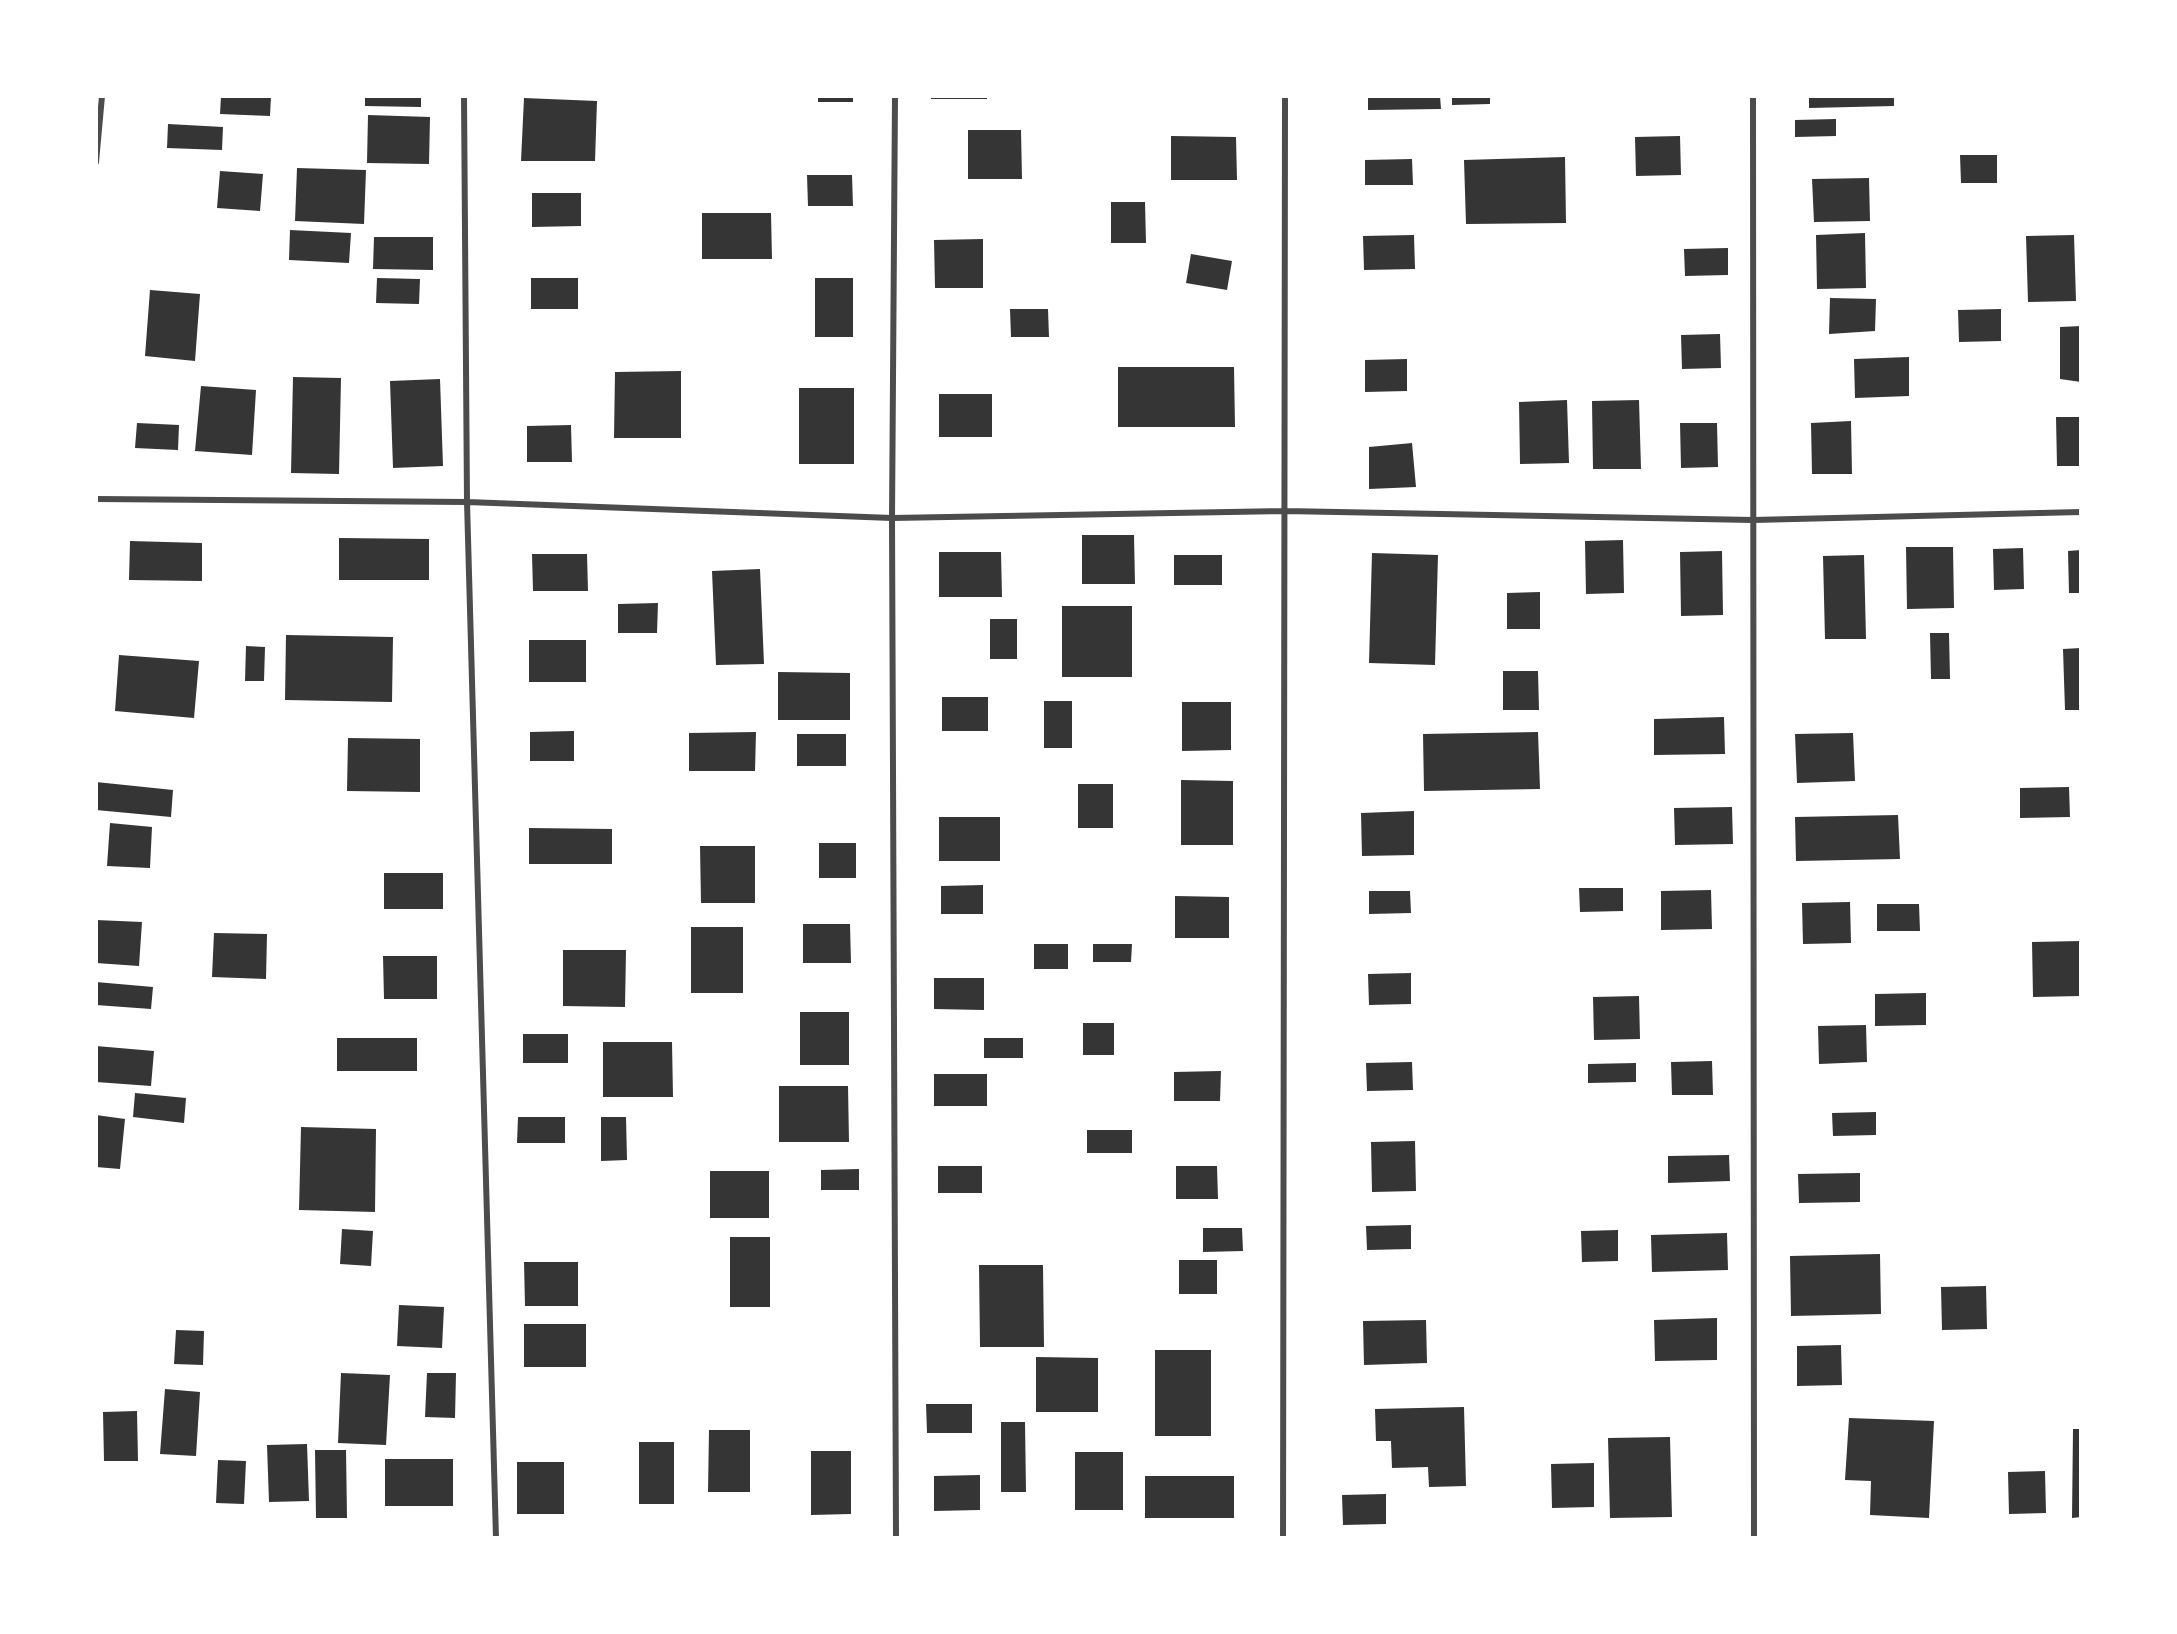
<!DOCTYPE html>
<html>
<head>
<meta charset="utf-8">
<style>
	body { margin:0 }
	#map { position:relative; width:2177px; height:1634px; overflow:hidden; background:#fff; font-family:Barlow,sans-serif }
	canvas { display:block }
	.frame { position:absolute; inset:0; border:98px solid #fff; pointer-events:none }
</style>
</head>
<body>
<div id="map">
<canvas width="2177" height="1634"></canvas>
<div class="frame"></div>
</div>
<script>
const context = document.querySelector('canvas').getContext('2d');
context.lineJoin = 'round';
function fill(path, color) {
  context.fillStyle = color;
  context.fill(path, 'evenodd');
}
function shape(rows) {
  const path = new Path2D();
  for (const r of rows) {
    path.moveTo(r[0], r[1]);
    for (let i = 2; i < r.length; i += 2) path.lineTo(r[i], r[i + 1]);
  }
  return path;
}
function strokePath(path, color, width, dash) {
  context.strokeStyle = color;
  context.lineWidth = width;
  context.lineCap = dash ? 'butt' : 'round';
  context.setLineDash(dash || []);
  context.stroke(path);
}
fill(shape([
	[221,96,271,96,270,116,220,114],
	[365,96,421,96,421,107,365,106],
	[818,96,853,96,853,102,818,102],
	[931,96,987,96,987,99,931,99],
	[1368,96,1440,96,1441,109,1368,110],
	[1452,96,1490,96,1490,104,1452,105],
	[1809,96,1894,96,1894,106,1809,108],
	[524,98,597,101,595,161,521,161],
	[368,115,430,117,429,164,367,163],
	[1836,119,1836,136,1795,137,1795,120],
	[168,124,223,127,222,150,167,148],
	[968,130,1021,130,1022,179,968,179],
	[1171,136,1236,137,1237,180,1171,180],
	[1680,136,1681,175,1636,176,1635,137],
	[1960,155,1997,155,1997,183,1961,183],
	[1565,157,1566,223,1466,224,1464,160],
	[1412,159,1413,185,1365,185,1365,160],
	[297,168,366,170,364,224,295,221],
	[220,171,263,174,260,211,217,208],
	[807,175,852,175,853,206,808,206],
	[1869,178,1870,221,1814,222,1812,179],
	[532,193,581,193,581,226,532,227],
	[1111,202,1145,202,1146,243,1111,243],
	[702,213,771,213,772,259,702,259],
	[290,230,351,233,349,263,289,260],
	[1865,233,1866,288,1817,289,1816,235],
	[1414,235,1415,269,1364,270,1363,236],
	[2074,235,2076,301,2028,302,2026,236],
	[374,237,433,237,433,270,373,269],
	[983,239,983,288,935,288,934,240],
	[1728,248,1728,275,1685,276,1684,249],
	[1191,254,1232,261,1227,290,1186,283],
	[377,278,420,279,419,304,376,303],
	[531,278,578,278,578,309,531,309],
	[815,278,853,278,853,337,815,337],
	[150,290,200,294,195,361,145,356],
	[1830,298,1876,299,1875,331,1829,334],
	[1010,309,1048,309,1049,337,1011,337],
	[2001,309,2001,341,1959,342,1958,310],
	[2081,326,2081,382,2060,379,2060,327],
	[1720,334,1721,368,1682,369,1681,335],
	[1909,357,1909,396,1855,398,1854,359],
	[1407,359,1407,391,1365,392,1365,360],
	[1118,367,1234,367,1235,427,1118,427],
	[681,371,681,438,614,438,615,372],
	[293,377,341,378,339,474,291,473],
	[440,379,443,466,393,468,390,381],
	[201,386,256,390,252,455,195,451],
	[799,388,854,388,854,464,799,464],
	[939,394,992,394,992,437,939,437],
	[1567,400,1569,463,1520,464,1519,402],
	[1639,400,1641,469,1593,469,1592,401],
	[2056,417,2081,417,2081,466,2057,466],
	[1851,421,1852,474,1812,474,1811,423],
	[137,423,179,425,178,450,135,448],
	[1680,423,1717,423,1718,467,1681,468],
	[571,425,572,462,527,462,527,426],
	[1412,443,1416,487,1369,489,1369,447],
	[1082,535,1134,535,1135,584,1082,584],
	[339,538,429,539,429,580,339,580],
	[1623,540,1624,593,1586,594,1585,541],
	[130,541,202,543,202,581,129,580],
	[1906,547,1953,547,1954,608,1907,609],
	[2023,548,2024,589,1994,590,1993,549],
	[2081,550,2081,593,2069,593,2068,551],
	[1722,551,1723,615,1681,616,1680,552],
	[939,552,1001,552,1002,597,939,597],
	[1372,553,1438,555,1435,665,1369,663],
	[532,554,587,554,588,591,533,591],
	[1174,555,1222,555,1222,585,1174,585],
	[1864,555,1866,639,1825,639,1823,556],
	[760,569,764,664,716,665,712,571],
	[1540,592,1540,629,1507,629,1507,593],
	[658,603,657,633,618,633,618,604],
	[1062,606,1132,606,1132,677,1062,677],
	[990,619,1017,619,1017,659,990,659],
	[1930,633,1949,633,1950,679,1931,679],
	[286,635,393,637,392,702,285,700],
	[529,640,586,640,586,682,529,682],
	[246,646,265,647,264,681,245,681],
	[2081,648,2081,710,2065,710,2063,649],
	[119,655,199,661,194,718,115,711],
	[1503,671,1538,671,1539,710,1503,710],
	[778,672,850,673,850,720,778,720],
	[942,697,988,697,988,731,942,731],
	[1044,701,1072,701,1072,748,1044,748],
	[1182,702,1231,702,1231,750,1182,751],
	[1724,717,1725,754,1654,755,1654,719],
	[574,731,574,761,530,761,530,732],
	[756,732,755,771,689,771,689,733],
	[1538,732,1540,789,1424,791,1423,734],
	[1853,733,1855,781,1797,783,1795,734],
	[797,734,846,734,846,766,797,766],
	[348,738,420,739,420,792,347,791],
	[1181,780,1233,781,1233,845,1181,845],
	[96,782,173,790,171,817,96,810],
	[1078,784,1113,784,1113,828,1078,828],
	[2069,787,2070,817,2020,818,2020,788],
	[1732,807,1733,844,1675,845,1674,808],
	[1414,811,1414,855,1362,856,1361,813],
	[1898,815,1900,859,1796,861,1795,817],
	[939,817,1000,817,1000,861,939,861],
	[110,823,152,827,150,868,107,866],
	[529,828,612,829,612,864,529,864],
	[819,843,856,843,856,878,819,878],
	[700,846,755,846,755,903,701,903],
	[384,873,443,873,443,909,384,909],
	[983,885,983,914,941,914,941,886],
	[1579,888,1623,888,1623,911,1580,912],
	[1711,890,1712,929,1661,930,1661,891],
	[1369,891,1410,891,1411,913,1369,914],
	[1175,896,1229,897,1229,938,1175,938],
	[1850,902,1851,943,1803,944,1802,903],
	[1877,904,1919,904,1920,931,1877,931],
	[96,920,142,922,139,966,96,963],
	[803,924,850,924,851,963,803,963],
	[691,927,743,927,743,993,691,993],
	[214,933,267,934,266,979,212,977],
	[2081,941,2081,996,2033,997,2032,942],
	[1034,944,1068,944,1068,969,1034,969],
	[1093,944,1132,944,1131,962,1093,962],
	[563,950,626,950,625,1007,563,1006],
	[383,956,437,956,437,999,384,999],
	[1411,973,1411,1004,1369,1005,1368,974],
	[934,978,984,978,984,1010,934,1009],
	[96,982,153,987,151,1009,96,1005],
	[1926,993,1926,1025,1875,1026,1875,994],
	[1639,996,1640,1039,1594,1040,1593,997],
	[800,1012,849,1012,849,1065,800,1065],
	[1083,1023,1114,1023,1114,1055,1083,1055],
	[1866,1025,1867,1062,1819,1064,1818,1026],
	[523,1034,568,1034,568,1063,523,1063],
	[337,1038,417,1038,417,1071,337,1071],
	[984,1038,1023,1038,1023,1058,984,1058],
	[603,1042,672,1042,673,1097,603,1097],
	[96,1046,154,1051,151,1086,96,1082],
	[1712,1061,1713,1095,1672,1095,1671,1062],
	[1412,1062,1413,1090,1367,1091,1366,1063],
	[1636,1063,1636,1082,1588,1083,1588,1064],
	[1221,1071,1220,1101,1174,1101,1174,1072],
	[934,1074,987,1074,987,1106,934,1106],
	[779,1086,848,1086,849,1142,779,1142],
	[135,1093,186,1098,184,1123,133,1117],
	[1876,1112,1876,1135,1833,1136,1832,1113],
	[96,1115,125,1119,120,1169,96,1167],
	[518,1117,565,1117,565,1143,517,1143],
	[601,1117,626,1117,627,1160,601,1161],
	[301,1127,376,1129,375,1212,299,1210],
	[1087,1130,1132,1130,1132,1153,1087,1153],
	[1415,1141,1416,1191,1372,1192,1371,1142],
	[1729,1155,1730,1181,1668,1183,1668,1156],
	[938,1166,982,1166,982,1193,938,1193],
	[1176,1166,1217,1166,1218,1199,1176,1199],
	[859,1169,859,1190,821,1190,821,1170],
	[710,1171,769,1171,769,1218,710,1218],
	[1860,1173,1860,1202,1799,1203,1798,1174],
	[1411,1225,1411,1249,1367,1250,1366,1226],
	[1203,1228,1242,1228,1243,1251,1203,1252],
	[342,1229,373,1231,371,1266,340,1264],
	[1618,1230,1618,1261,1582,1262,1581,1231],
	[1727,1233,1728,1270,1652,1272,1651,1235],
	[730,1237,770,1237,770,1307,730,1307],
	[1880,1254,1881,1314,1791,1316,1790,1256],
	[1179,1260,1217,1260,1217,1294,1179,1294],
	[524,1262,578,1262,578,1306,525,1306],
	[979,1265,1043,1265,1044,1347,980,1347],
	[1986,1286,1987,1329,1942,1330,1941,1287],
	[399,1305,444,1307,442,1348,397,1346],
	[1717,1318,1717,1360,1655,1361,1654,1320],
	[1426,1320,1427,1363,1364,1365,1363,1321],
	[524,1324,586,1324,586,1367,524,1367],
	[176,1330,204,1331,203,1365,174,1364],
	[1841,1345,1842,1385,1797,1386,1797,1346],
	[1155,1350,1211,1350,1211,1436,1155,1436],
	[1036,1357,1098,1358,1098,1412,1036,1412],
	[341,1373,390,1375,386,1445,338,1443],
	[427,1373,456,1373,455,1418,425,1417],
	[165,1389,200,1392,196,1456,160,1454],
	[926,1404,972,1404,972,1433,927,1433],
	[1464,1407,1466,1486,1429,1487,1428,1467,1392,1468,1391,1441,1376,1441,1375,1409],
	[137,1411,138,1461,104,1461,103,1412],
	[1849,1418,1934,1421,1929,1518,1870,1515,1871,1481,1845,1480],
	[1001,1422,1025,1422,1026,1492,1001,1492],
	[2073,1429,2081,1429,2081,1517,2072,1518],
	[709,1430,750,1430,750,1492,708,1492],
	[1670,1437,1672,1517,1610,1518,1608,1438],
	[639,1442,674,1442,674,1504,639,1504],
	[307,1444,309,1501,269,1502,267,1445],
	[315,1450,346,1450,347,1518,316,1518],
	[811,1451,851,1451,851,1514,811,1515],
	[1075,1452,1123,1452,1123,1510,1075,1510],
	[385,1459,453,1459,453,1506,385,1506],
	[218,1460,246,1461,244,1504,216,1503],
	[517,1462,564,1462,564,1514,517,1514],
	[1594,1463,1594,1507,1552,1508,1551,1464],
	[2045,1471,2046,1513,2009,1514,2008,1472],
	[980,1475,980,1510,934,1511,934,1476],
	[1145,1476,1234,1476,1234,1518,1145,1518],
	[1386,1494,1386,1524,1343,1525,1342,1495]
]), '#353535');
strokePath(shape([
	[464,96,467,502,496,1538],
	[895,96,892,518,896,1538],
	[1753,96,1754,1538],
	[96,162,102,96],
	[96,499,467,502,892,518,1285,511,1753,520,2081,512],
	[1283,1538,1285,96]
]), '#4c4c4c', 6);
</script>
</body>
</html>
